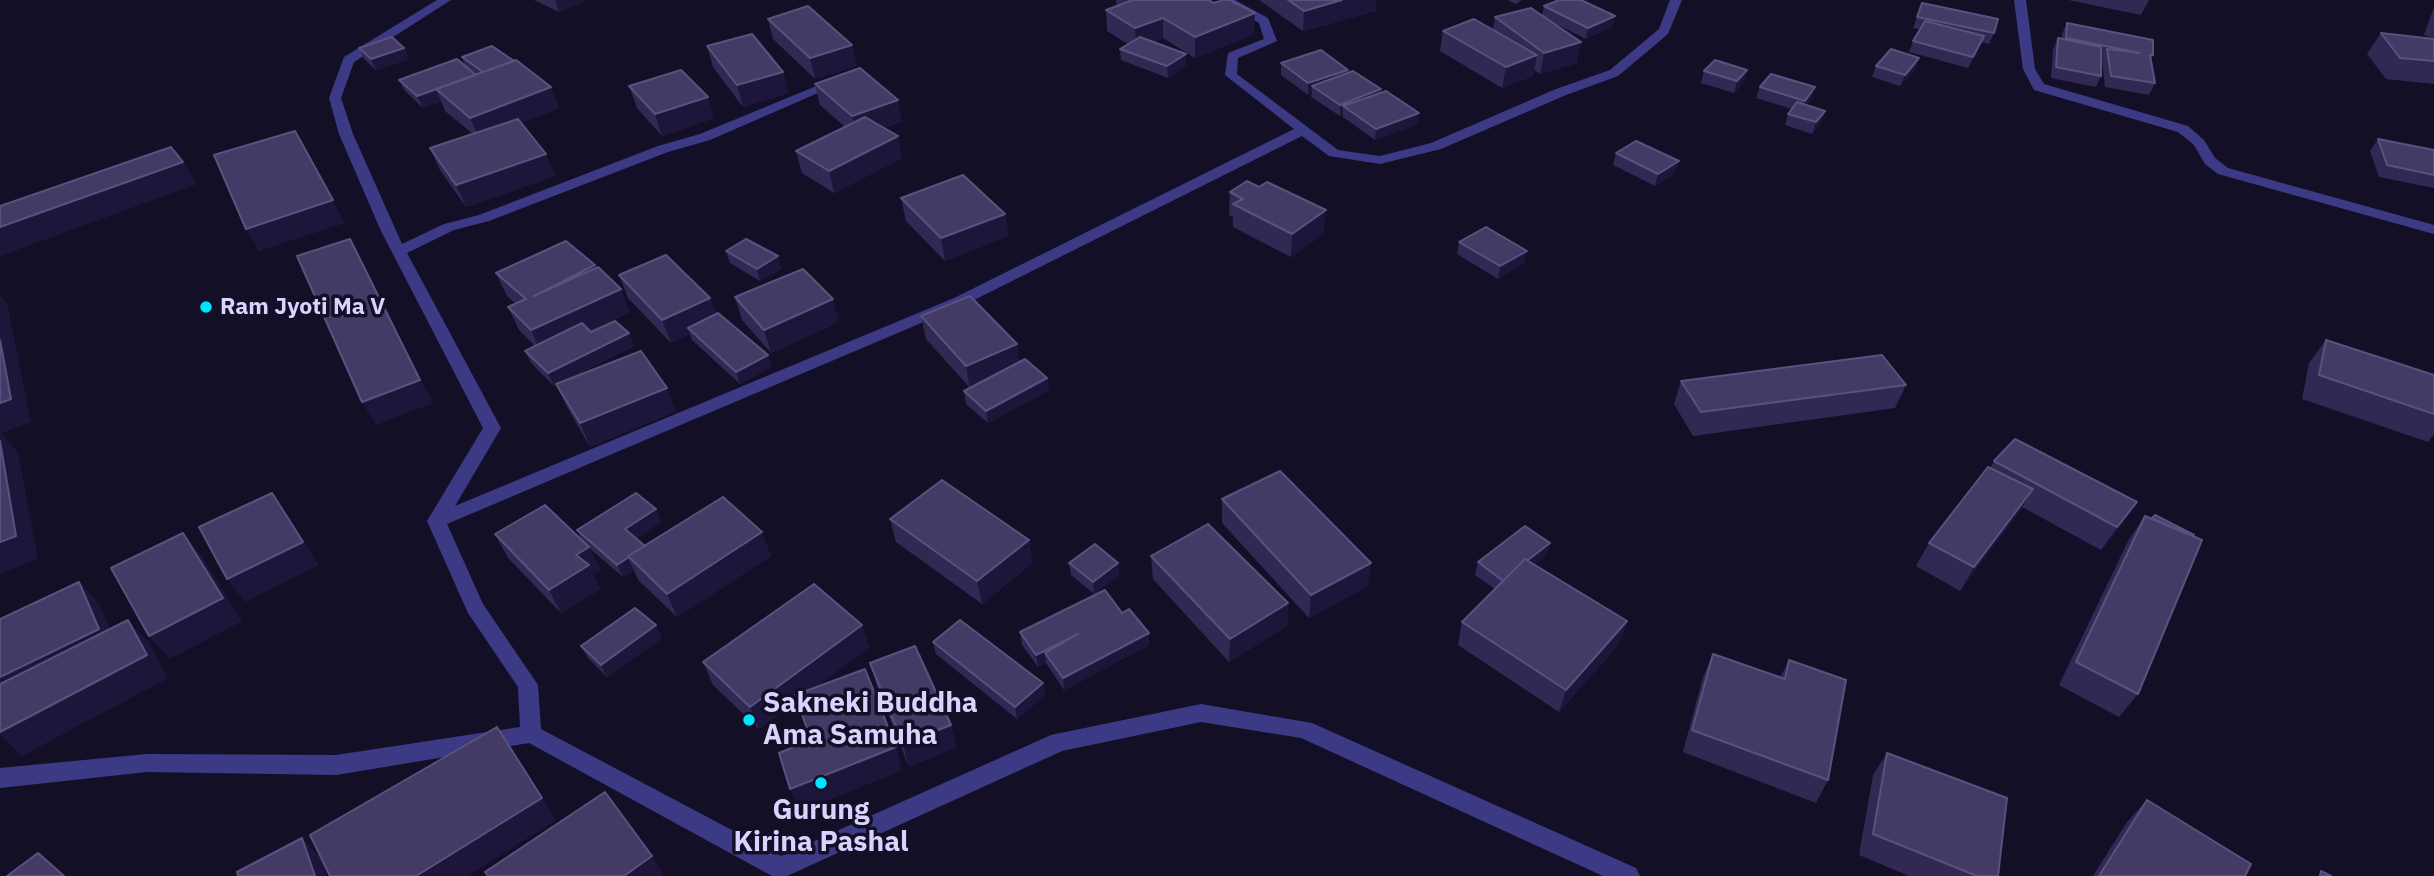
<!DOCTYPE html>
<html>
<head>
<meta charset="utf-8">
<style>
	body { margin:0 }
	canvas { display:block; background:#130f26 }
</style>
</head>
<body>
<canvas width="2434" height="876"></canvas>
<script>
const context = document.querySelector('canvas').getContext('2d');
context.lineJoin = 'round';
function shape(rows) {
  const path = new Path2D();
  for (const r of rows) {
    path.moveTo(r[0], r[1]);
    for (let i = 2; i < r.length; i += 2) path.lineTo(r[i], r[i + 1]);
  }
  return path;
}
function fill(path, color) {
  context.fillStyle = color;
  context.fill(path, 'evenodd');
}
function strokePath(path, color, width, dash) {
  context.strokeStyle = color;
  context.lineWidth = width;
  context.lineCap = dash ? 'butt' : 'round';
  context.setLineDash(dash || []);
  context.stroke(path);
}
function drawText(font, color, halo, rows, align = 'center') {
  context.font = font + ' "IBM Plex Sans",sans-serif';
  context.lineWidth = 7;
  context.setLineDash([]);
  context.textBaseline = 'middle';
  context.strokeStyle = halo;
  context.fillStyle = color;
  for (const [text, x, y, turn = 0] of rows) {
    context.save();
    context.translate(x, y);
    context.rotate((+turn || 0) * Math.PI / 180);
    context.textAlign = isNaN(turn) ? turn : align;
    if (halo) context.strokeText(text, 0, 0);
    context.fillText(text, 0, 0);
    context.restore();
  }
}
fill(shape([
	[437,0,451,0,354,62,341,98,353,134,402,244,444,224,479,215,658,146,700,134,831,80,835,79,841,83,710,140,668,152,489,221,454,230,407,253,501,428,455,506,954,298,1294,129,1225,75,1228,53,1264,39,1259,23,1221,0,1235,0,1268,18,1277,41,1238,58,1237,74,1338,150,1380,156,1431,143,1556,89,1610,70,1659,29,1670,0,1682,0,1668,34,1618,76,1566,95,1441,149,1380,164,1329,156,1302,136,966,304,447,524,483,604,538,685,541,729,781,856,1051,735,1201,704,1312,723,1636,868,1640,876,1603,876,1301,738,1201,722,1062,751,787,876,772,876,529,743,336,775,147,772,0,788,0,768,147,754,336,755,520,727,518,687,468,613,427,521,483,428,381,231,339,134,329,98,344,57,437,0],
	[2014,0,2026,0,2035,69,2044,84,2188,126,2204,140,2215,158,2228,168,2434,225,2434,234,2218,174,2205,164,2194,145,2178,132,2034,90,2023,69,2014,0]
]), '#3d3a85');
fill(shape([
	[534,0,587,0,559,12],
	[1116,0,1208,0,1254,34,1195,58,1163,38,1154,42,1186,54,1186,65,1168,78,1121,60,1120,49,1128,44,1107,31,1106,10,1117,7],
	[1259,0,1376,0,1376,11,1303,31],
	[1507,0,1522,0,1516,4],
	[2068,0,2149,0,2141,15],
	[1922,3,1994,33,1989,44,1981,42,1968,68,1909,52,1913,41,1920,29,1913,28],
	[1544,6,1612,27,1586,39,1552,22,1577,63,1540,74,1534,70,1533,76,1502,88,1440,51,1443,31,1493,30,1495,17,1542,16],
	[2434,7,2434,38,2424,35],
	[768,19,852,45,856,66,815,79,773,39],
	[2067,23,2153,55,2151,60,2155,83,2149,95,2105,87,2102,60,2103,58,2101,57,2101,76,2096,87,2051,78,2053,49,2058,38,2062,39,2062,34],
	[2381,33,2434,39,2434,84,2386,79,2367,54],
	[707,46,783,72,788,93,743,107,713,67],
	[359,48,404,48,409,59,376,70,364,59],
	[462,57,551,87,559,108,521,123,546,154,555,176,466,207,440,170,430,148,473,134,445,111,441,101,423,108,405,91,399,80,465,66],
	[1281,63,1348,70,1348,73,1381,92,1418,124,1375,140,1343,117,1343,115,1340,116,1311,97,1312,93,1308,95,1281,75],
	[1876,66,1915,69,1900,86,1872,77],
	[1704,71,1744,81,1734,93,1701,83],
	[815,84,902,121,884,128,902,158,834,193,802,173,796,151,845,127,820,105],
	[629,86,714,118,662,136,637,108],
	[1760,87,1812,98,1806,105,1825,111,1821,122,1812,134,1785,125,1788,114,1792,109,1756,98],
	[2378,139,2434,150,2434,188,2379,177,2370,151],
	[1616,153,1675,173,1655,186,1613,165],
	[1230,192,1324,233,1291,257,1233,227,1233,217,1229,215],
	[901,198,1005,214,1008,236,945,261,906,221],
	[1459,242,1524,263,1498,279,1457,254],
	[726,251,778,256,781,269,760,281,730,263],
	[595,265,630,312,590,331,591,332,634,346,560,383,676,411,590,447,567,407,556,384,554,386,531,363,525,351,535,346,519,330,508,307,516,304,507,296,496,273],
	[619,275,710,298,716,314,768,355,771,367,740,384,692,340,690,334,671,343,628,298],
	[735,297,839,322,771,353,742,320],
	[921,316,1019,363,1047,378,1049,390,988,423,966,404,964,391,970,388,926,339],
	[2326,340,2434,375,2434,434,2428,442,2302,399,2309,363],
	[1681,381,1906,385,1895,408,1693,436,1674,404],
	[1994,461,2137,502,2121,525,2101,550,2022,507,1960,591,1916,566,1929,543,1990,468],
	[1222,499,1368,586,1309,618,1222,523],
	[656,509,661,522,636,538,645,546,771,556,677,617,638,580,634,570,623,577,589,548,600,570,593,574,600,589,561,613,508,558,495,534,582,540,577,530],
	[2145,516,2138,694,2119,717,2059,685,2129,539],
	[890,519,1029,540,1032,563,982,604,896,542],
	[1550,543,1546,555,1535,564,1627,621,1619,644,1559,712,1458,645,1462,622,1495,589,1475,575,1478,562],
	[1151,556,1288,603,1287,626,1229,662,1153,579],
	[1069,563,1118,563,1119,576,1094,594,1071,575],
	[1122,613,1149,633,1149,645,1064,690,1046,663,1038,667,1022,645,1020,632],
	[862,625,869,648,815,687,902,770,800,811,811,740,797,701,759,729,713,685,703,662],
	[662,638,607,677,588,658,581,646],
	[933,642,1045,695,1017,719,936,654],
	[1713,654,1780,678,1789,660,1828,780,1816,803,1683,752,1703,677],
	[870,663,951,725,956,747,909,767,877,686],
	[1887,753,1998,876,1909,876,1859,855,1873,775],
	[2147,800,2245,876,2093,876,2127,822]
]), '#312854');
fill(shape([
	[558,0,587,0,559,12,555,1],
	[1342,0,1376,0,1376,11,1303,31,1304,11],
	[1255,13,1254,34,1195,58,1195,37],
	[1615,16,1612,27,1586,39,1588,28],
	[1163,18,1163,38,1136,49,1135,28],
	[1581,42,1577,63,1540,74,1544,53],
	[852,45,856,66,815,79,810,58],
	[404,48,409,59,376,70,371,59],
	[1186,54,1186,65,1168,78,1167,66],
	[1537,55,1533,76,1502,88,1506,67],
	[1919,58,1915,69,1900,86,1905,75],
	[1348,70,1348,81,1312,86,1312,93,1308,95,1308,83],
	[1747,70,1744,81,1734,93,1737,81],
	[783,72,788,93,743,107,737,85],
	[551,87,559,108,480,140,470,118],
	[1815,87,1812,98,1801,112,1805,101],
	[1381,89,1380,100,1343,106,1343,115,1340,116,1340,105],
	[436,90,441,101,423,108,417,96],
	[708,97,714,118,662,136,655,114],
	[898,100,902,121,857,138,852,116],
	[1825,111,1821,122,1812,134,1816,122],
	[1419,113,1418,124,1375,140,1376,129],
	[295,131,345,223,259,251,246,229],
	[898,136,902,158,834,193,829,171],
	[546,154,555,176,466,207,456,185],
	[1679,161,1675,173,1655,186,1658,174],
	[183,162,197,184,0,256,0,227],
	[1326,210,1324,233,1291,257,1292,234],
	[1005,214,1008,236,945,261,941,238],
	[350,239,433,403,376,425,362,402],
	[1527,251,1524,263,1498,279,1500,266],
	[778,256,781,269,760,281,757,269],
	[595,265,604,288,534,296],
	[621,289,630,312,541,353,531,330],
	[0,295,7,303,31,422,1,433,18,452,38,559,0,574],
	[710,298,718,321,688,328,690,334,671,343,662,320],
	[833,299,839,322,771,353,764,330],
	[629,333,634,346,554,386,548,373],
	[1017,344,1020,367,970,389,966,366],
	[768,355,771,367,740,384,736,372],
	[1047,378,1049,390,988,423,986,411],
	[667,388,676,411,590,447,580,423],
	[2033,489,2019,513,1960,591,1974,567],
	[272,493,288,516,319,565,245,602,227,579],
	[2137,502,2121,525,2101,550,2117,527],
	[656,509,661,522,631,542,625,529],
	[762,532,771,556,677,617,667,594],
	[183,533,202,557,242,621,170,659,149,636],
	[1029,540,1032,563,982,604,977,581],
	[1550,543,1546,555,1500,593,1503,581],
	[589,547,600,570,593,574,600,589,561,613,549,590,576,555],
	[628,558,634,570,623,577,617,565],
	[1118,563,1119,576,1094,594,1093,582],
	[1371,563,1368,586,1309,618,1311,595],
	[79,582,100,605,121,652,0,712,0,677],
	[1288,603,1287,626,1229,662,1230,639],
	[128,620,149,643,168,678,22,756,0,735,0,732],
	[1627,621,1619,644,1559,712,1566,690],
	[656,625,662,638,607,677,601,665],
	[862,625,869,648,759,729,750,707],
	[1149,633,1149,645,1064,690,1063,678],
	[1078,634,1045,653,1046,663,1038,667,1036,655],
	[1043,683,1045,695,1017,719,1015,707],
	[951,725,956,747,909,767,903,744],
	[497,727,556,820,468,876,416,876],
	[896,747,902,770,800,811,790,789],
	[302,838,322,860,327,876,315,876],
	[652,856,664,876,624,876]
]), '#1d163a');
const building = shape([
	[1133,0,1208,0,1214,3,1223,0,1230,0,1255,13,1195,37,1163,18,1135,28,1106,10,1133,0],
	[1288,0,1342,0,1304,11,1288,0],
	[1559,0,1581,0,1615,16,1588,28,1544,6,1559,0],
	[1922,3,1998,19,1994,33,1917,17,1922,3],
	[808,6,852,45,810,58,768,19,808,6],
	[1531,8,1581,42,1544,53,1495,17,1531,8],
	[1474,19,1537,55,1506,67,1443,31,1474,19],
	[1925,21,1984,36,1973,57,1913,41,1925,21],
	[2067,23,2153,40,2153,55,2150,55,2155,83,2111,76,2107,49,2140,53,2066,38,2067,23],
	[2381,33,2434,39,2434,61,2400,58,2381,33],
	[752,34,783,72,737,85,707,46,752,34],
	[392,37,404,48,371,59,359,48,392,37],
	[1140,37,1186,54,1167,66,1120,49,1140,37],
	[2058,38,2101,47,2101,76,2056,67,2058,38],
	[492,46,514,61,483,72,462,57,492,46],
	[1891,49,1919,58,1905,75,1876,66,1891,49],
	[1321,50,1348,70,1308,83,1281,63,1321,50],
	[457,59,476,75,417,96,399,80,457,59],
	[516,60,551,87,470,118,436,89,516,60],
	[1715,60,1747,70,1737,81,1704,71,1715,60],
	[860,68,898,100,852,116,815,84,860,68],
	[681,70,708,97,655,114,629,86,681,70],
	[1353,71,1381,89,1340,105,1312,86,1353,71],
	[1771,74,1815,87,1805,101,1760,87,1771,74],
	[1386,91,1419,113,1376,129,1343,106,1386,91],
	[1797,102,1825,111,1816,122,1788,114,1797,102],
	[865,117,898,136,829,171,796,151,865,117],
	[518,119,546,154,456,185,430,148,518,119],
	[295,131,333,200,246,229,214,155,295,131],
	[2378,139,2434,150,2434,175,2387,165,2378,139],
	[1636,141,1679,161,1658,174,1616,153,1636,141],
	[171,147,183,162,0,227,0,206,171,147],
	[963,175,1005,214,941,238,901,198,963,175],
	[1247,181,1259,187,1267,182,1326,210,1292,234,1233,204,1243,199,1230,192,1247,181],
	[1486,227,1527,251,1500,266,1459,242,1486,227],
	[350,239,420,380,362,402,297,256,350,239],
	[746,239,778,256,757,269,726,251,746,239],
	[566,241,595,265,534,296,598,267,621,289,531,330,508,307,526,299,496,273,566,241],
	[666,255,710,298,662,320,619,275,666,255],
	[803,269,833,299,764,330,735,297,803,269],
	[970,296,1017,344,966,366,921,316,970,296],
	[718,313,768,355,736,372,688,328,718,313],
	[615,321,629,333,548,373,525,351,582,323,591,332,615,321],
	[0,340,11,399,0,403,0,340],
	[2326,340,2434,375,2434,414,2319,375,2326,340],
	[641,351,667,388,580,423,556,384,641,351],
	[1882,355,1906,385,1701,412,1681,381,1882,355],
	[1025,359,1047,378,986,411,964,391,1025,359],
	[2015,439,2137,502,2117,527,1994,461,2015,439],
	[0,441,16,536,0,542,0,441],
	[1988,467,2033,489,1974,567,1929,543,1988,467],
	[1280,471,1371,563,1311,595,1222,499,1280,471],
	[942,480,1029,540,977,581,890,519,942,480],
	[272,493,303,542,227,579,199,527,272,493],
	[636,493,656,509,625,529,645,546,628,556,629,557,617,565,577,530,636,493],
	[723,497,762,532,667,594,628,556,723,497],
	[545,505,589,547,576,555,589,565,549,590,495,534,545,505],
	[2155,515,2194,535,2193,536,2152,518,2155,515],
	[2145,516,2202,540,2138,694,2076,662,2145,516],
	[1208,524,1288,603,1230,639,1151,556,1208,524],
	[1525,526,1550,543,1528,560,1525,559,1503,581,1478,562,1525,526],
	[183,533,223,598,149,636,111,568,183,533],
	[1095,544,1118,563,1093,582,1069,563,1095,544],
	[1525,559,1627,621,1566,690,1462,622,1525,559],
	[79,582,99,629,0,677,0,619,79,582],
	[814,584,862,625,750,707,703,662,814,584],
	[1105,590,1122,613,1129,609,1149,633,1063,678,1045,653,1078,634,1036,655,1020,632,1105,590],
	[635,608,656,625,601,665,581,646,635,608],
	[128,620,147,655,0,732,0,684,128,620],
	[960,620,1043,683,1015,707,933,642,960,620],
	[915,646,951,725,903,744,870,663,915,646],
	[1713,654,1785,679,1789,660,1846,680,1828,780,1692,730,1713,654],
	[865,669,896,747,790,789,779,753,811,740,795,695,865,669],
	[497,727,542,798,416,876,330,876,310,835,497,727],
	[1887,753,2007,798,1998,876,1977,876,1873,834,1887,753],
	[605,792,652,856,624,876,488,876,485,872,605,792],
	[2147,800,2251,864,2245,876,2099,876,2147,800],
	[302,838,315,876,238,876,237,872,302,838],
	[38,853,64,876,7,876,38,853],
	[2321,871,2331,876,2320,876,2321,871]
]);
fill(building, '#433a66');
strokePath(building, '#5a527e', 2);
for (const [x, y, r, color] of [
	[206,307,7,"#00e5ff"],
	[749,720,7,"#00e5ff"],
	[821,783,7,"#00e5ff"]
]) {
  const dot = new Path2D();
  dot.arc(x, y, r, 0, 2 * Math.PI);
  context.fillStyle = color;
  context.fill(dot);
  strokePath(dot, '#130f26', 2.5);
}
drawText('bold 23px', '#d9d4ff', '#130f26', [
	["Ram Jyoti Ma V",220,307]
], 'left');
drawText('bold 28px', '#d9d4ff', '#130f26', [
	["Sakneki Buddha",763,704],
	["Ama Samuha",763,736],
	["Gurung",821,811,"center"],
	["Kirina Pashal",821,843,"center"]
], 'left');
</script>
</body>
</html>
